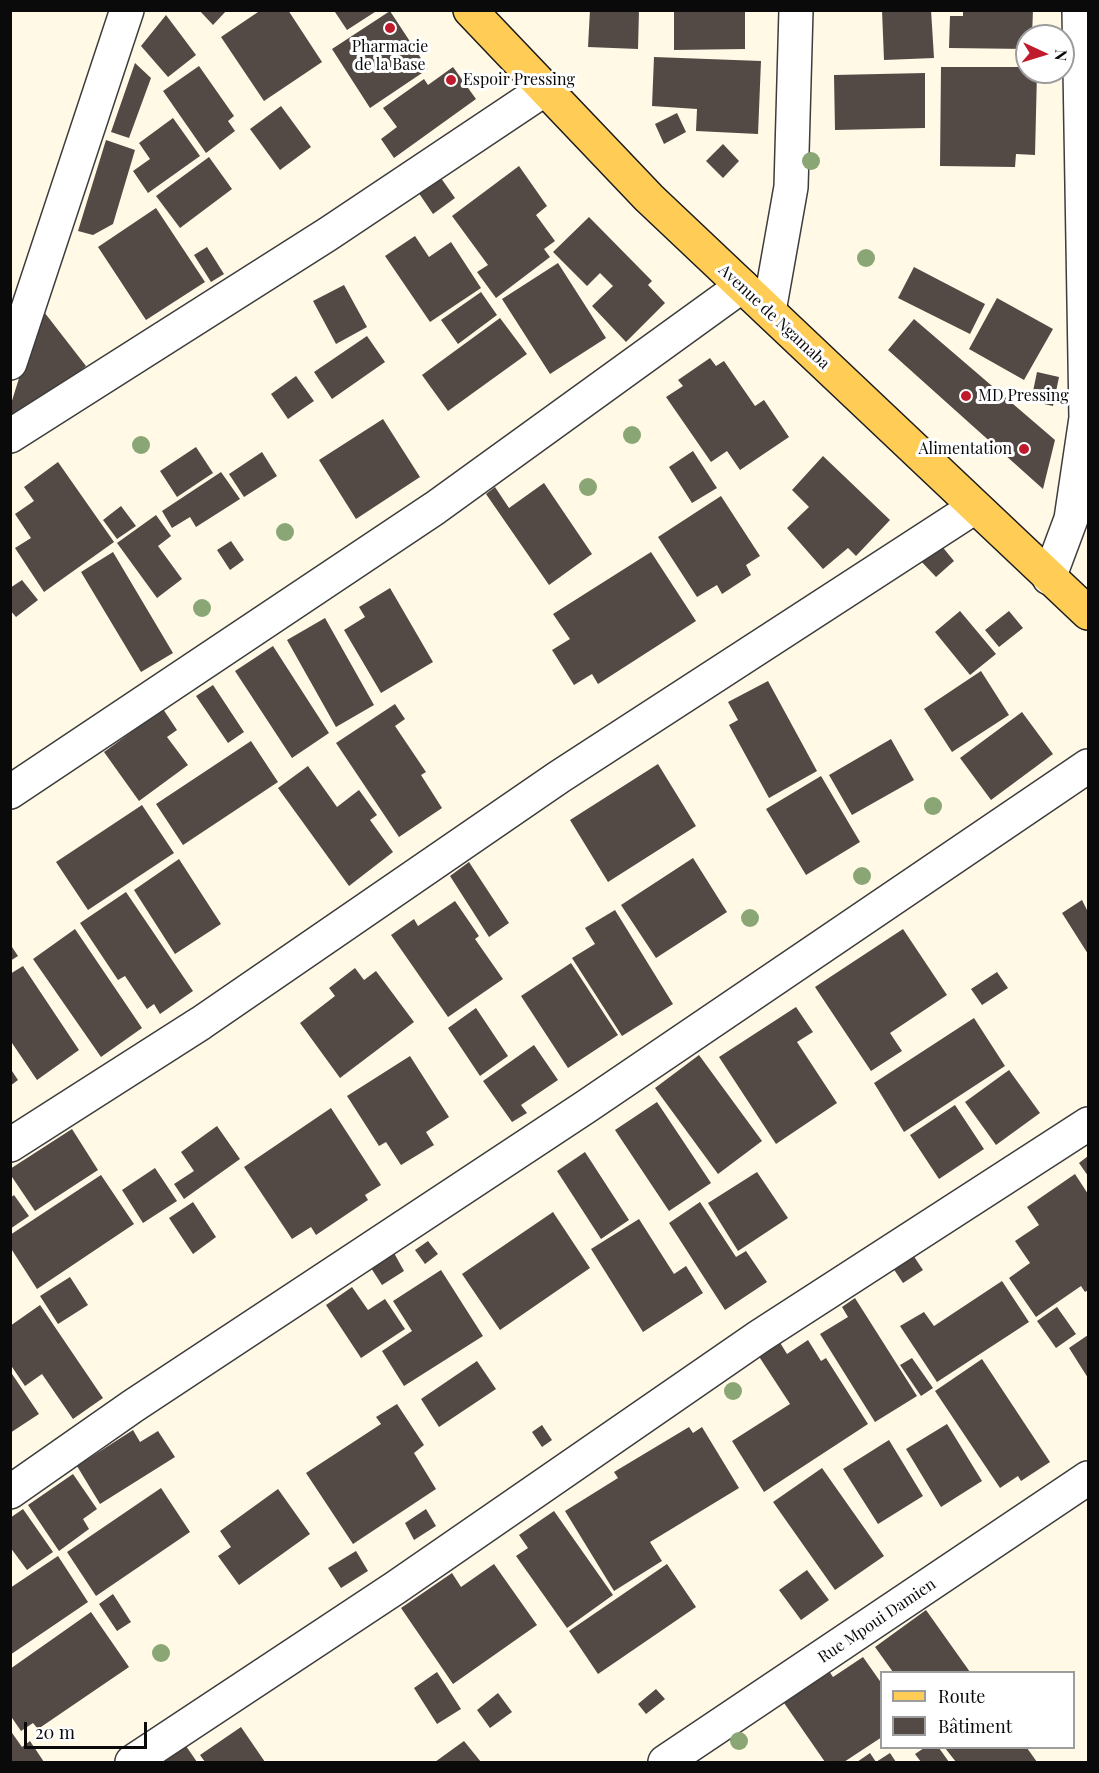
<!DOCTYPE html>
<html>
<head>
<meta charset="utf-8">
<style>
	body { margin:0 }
	#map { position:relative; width:1099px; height:1773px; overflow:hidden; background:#fff9e6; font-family:"Playfair Display",serif }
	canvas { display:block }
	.frame { position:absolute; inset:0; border:12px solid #0a0a0a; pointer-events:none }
	.legend { position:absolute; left:880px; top:1671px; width:195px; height:78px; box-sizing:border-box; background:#fff; border:2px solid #9d9d9d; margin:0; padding:8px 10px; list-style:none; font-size:18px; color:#0a0a0a }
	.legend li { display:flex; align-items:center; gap:12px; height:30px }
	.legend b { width:30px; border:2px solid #9d9d9d }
	.north { position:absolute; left:1015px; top:24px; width:60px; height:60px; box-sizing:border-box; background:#fff; border:2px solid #9d9d9d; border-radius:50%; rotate:94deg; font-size:16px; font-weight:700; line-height:24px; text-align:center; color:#0a0a0a }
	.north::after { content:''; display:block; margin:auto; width:21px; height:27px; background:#c01b2c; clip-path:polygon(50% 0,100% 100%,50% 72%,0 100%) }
	.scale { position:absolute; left:24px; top:1722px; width:123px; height:27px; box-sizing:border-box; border:3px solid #0a0a0a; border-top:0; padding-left:8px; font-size:18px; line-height:21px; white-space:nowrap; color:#0a0a0a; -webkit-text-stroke:4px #fff; paint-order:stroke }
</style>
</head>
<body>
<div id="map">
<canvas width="1099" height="1773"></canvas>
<div class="frame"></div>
<ul class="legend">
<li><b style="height:8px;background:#ffcd56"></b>Route</li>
<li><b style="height:16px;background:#534a45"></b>Bâtiment</li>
</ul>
<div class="north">N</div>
<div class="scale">20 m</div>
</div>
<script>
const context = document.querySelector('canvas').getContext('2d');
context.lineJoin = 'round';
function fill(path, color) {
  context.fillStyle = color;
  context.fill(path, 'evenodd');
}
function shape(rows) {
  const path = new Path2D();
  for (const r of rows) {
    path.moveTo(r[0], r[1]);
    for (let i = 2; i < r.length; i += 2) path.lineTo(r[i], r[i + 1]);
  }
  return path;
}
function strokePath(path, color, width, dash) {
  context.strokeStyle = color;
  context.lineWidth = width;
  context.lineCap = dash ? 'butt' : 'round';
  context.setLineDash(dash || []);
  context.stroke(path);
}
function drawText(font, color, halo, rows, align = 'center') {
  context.font = font + ' "Playfair Display",serif';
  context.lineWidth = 6;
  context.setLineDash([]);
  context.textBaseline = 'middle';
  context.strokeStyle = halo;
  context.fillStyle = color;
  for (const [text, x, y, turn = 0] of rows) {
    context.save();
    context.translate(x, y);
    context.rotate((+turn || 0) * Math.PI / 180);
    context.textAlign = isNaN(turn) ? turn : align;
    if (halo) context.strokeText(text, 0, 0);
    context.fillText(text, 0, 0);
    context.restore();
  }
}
fill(shape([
	[199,10,227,10,213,25],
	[261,10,288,10,322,62,264,101,221,37],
	[338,10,378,10,347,30,335,12],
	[590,10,639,10,638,49,588,47],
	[674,10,745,10,745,49,674,50],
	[882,10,931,10,934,58,884,60],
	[963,10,1033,10,1032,36,1027,36,1027,49,949,48,950,16,963,16],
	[390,11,428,69,370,108,332,49],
	[166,15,196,55,168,77,141,46],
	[654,57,761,61,758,134,696,131,697,109,652,106],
	[135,63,151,78,129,138,111,132],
	[199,66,234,116,228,121,235,131,206,153,163,91],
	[453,67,476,99,394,158,381,139,397,127,383,108,424,79,428,85],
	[941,67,1027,67,1027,72,1037,72,1035,155,1016,154,1015,167,940,166],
	[925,73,925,128,835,130,834,75],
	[281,106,311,147,280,170,250,129],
	[677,113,686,132,664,144,655,124],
	[173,118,200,156,148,193,133,171,150,159,139,143],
	[106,140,135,150,113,224,93,235,78,231],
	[723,144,739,161,723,178,706,161],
	[209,157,232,189,180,228,156,196],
	[519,166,547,206,536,215,555,241,544,249,550,257,496,298,477,272,488,265,452,216],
	[436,171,455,198,433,214,414,186],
	[156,208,205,282,146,320,98,247],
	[589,217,652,281,648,285,665,303,626,342,592,306,613,286,600,273,587,286,553,252],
	[415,236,429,257,451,242,481,288,430,322,385,256],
	[207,247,224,274,211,282,194,255],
	[558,263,606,338,550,374,502,299],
	[914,267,985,304,970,334,898,298],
	[344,285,367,327,336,344,313,301],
	[481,292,497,315,458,344,441,320],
	[997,298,1053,329,1024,380,969,349],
	[41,308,86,366,21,420,10,415,10,407],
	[500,318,527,354,448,411,422,375],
	[914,319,1055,440,1043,489,888,350],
	[367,336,385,362,332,399,314,372],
	[710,358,716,366,724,361,755,406,764,400,789,437,740,470,727,451,711,462,666,397,683,386,678,380],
	[1037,372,1059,377,1053,406,1031,401],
	[296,376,314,401,288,419,271,394],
	[383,419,420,477,356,519,319,460],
	[196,447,213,473,177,497,160,471],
	[693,451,717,488,692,503,669,467],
	[262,452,277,476,244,497,229,474],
	[823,456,890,520,856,556,848,548,823,569,787,528,809,507,792,490],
	[58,462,114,542,44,592,15,548,31,538,15,514,34,501,24,487],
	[221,472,240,499,196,527,190,517,172,528,162,511],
	[544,483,592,554,549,585,486,494,495,487,509,508],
	[721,496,760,556,746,565,751,575,722,594,717,585,697,597,658,537],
	[121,506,136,526,117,539,103,520],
	[156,515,171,536,158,546,182,579,157,598,117,543],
	[936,539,954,561,936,577,917,557],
	[231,541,244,560,230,570,217,550],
	[113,552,173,653,141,672,81,572],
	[651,552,696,621,598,684,592,674,574,685,552,650,570,639,553,614],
	[22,580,38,600,16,617,10,610,10,588],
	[390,588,433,662,381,693,344,630,365,617,359,607],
	[960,611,996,654,970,675,935,632],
	[1009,611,1023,628,999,647,985,630],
	[325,618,374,705,336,727,287,640],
	[273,646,329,733,292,758,235,671],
	[981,671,1009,715,952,752,924,709],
	[768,681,817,771,769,798,729,725,738,720,728,702],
	[213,685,244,732,228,743,196,696],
	[395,704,405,719,395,726,426,772,421,775,442,808,399,837,336,743],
	[163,709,177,730,167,737,188,765,139,801,104,752],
	[1022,712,1053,754,991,800,960,758],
	[891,739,914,780,852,815,829,775],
	[251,741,278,782,183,845,156,804],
	[658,764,696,826,608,882,570,820],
	[308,766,337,807,359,790,377,815,370,820,393,852,349,886,278,788],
	[821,776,860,842,806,875,766,809],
	[142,805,174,853,88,910,56,862],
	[693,858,727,912,656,958,621,905],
	[179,859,221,924,175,954,134,890],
	[469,862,509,923,489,937,450,876],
	[126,892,193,991,160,1014,154,1004,147,1009,125,976,118,980,80,923],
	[1082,900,1088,912,1088,954,1062,913],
	[455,901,479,936,475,939,503,979,448,1017,391,935,414,919,418,926],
	[615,910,673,1004,622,1036,572,958,595,944,585,928],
	[75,929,142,1028,101,1057,33,959],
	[903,929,947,995,890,1033,902,1051,871,1071,815,987],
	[10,944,18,956,10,961],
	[571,963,618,1035,568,1068,521,996],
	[23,966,79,1050,37,1080,10,1040,10,974],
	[355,968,364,980,376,971,414,1022,340,1078,300,1023,335,996,329,988],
	[997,972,1008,988,982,1005,971,989],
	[796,1007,813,1032,797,1042,837,1103,776,1144,719,1057],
	[476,1008,508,1056,480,1076,448,1028],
	[974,1018,1005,1066,904,1132,874,1083],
	[534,1045,558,1080,521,1105,527,1113,512,1122,483,1081],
	[699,1055,762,1141,718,1174,655,1088],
	[410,1056,449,1117,426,1132,434,1145,401,1165,386,1142,379,1146,347,1096],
	[10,1068,18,1080,10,1086],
	[1009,1070,1040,1113,996,1145,965,1102],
	[657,1102,711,1183,669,1211,615,1130],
	[955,1105,984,1149,939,1179,910,1135],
	[331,1108,381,1185,365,1195,368,1200,316,1235,311,1227,292,1239,244,1167],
	[217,1126,240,1159,184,1199,174,1184,194,1171,181,1152],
	[72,1129,98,1170,35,1211,10,1174,10,1169],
	[585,1152,629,1220,601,1239,557,1171],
	[1088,1156,1088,1176,1079,1163],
	[155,1168,177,1201,143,1223,122,1190],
	[757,1172,788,1218,738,1251,708,1203],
	[1075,1174,1088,1194,1088,1290,1085,1292,1081,1286,1036,1317,1009,1278,1030,1263,1015,1241,1039,1225,1027,1207],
	[101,1175,134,1224,37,1289,10,1247,10,1235],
	[14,1195,29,1216,10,1229,10,1198],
	[193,1202,216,1237,193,1254,169,1218],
	[700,1202,736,1257,746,1251,767,1282,725,1310,669,1223],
	[553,1212,590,1268,500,1330,462,1274],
	[639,1219,674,1274,686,1266,703,1293,643,1332,591,1249],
	[428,1241,438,1254,425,1264,415,1250],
	[394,1253,404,1271,382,1285,371,1268],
	[913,1255,923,1270,903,1283,893,1268],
	[441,1270,483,1336,404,1386,382,1351,412,1331,393,1301],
	[70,1277,88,1305,58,1324,40,1296],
	[1002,1281,1029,1322,937,1382,900,1326,924,1312,934,1326],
	[352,1287,368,1310,385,1299,405,1329,361,1358,326,1305],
	[855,1298,917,1396,875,1422,820,1334,848,1317,842,1307],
	[40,1305,103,1398,73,1419,42,1374,25,1386,10,1364,10,1326],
	[1057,1307,1076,1334,1056,1348,1037,1321],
	[1088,1335,1088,1378,1069,1348],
	[808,1340,821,1361,826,1358,868,1424,764,1492,732,1441,790,1404,758,1355,779,1341,787,1354],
	[912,1358,933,1388,921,1396,900,1365],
	[982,1359,1050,1462,1021,1481,1018,1476,1000,1488,935,1391],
	[477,1361,496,1389,439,1427,421,1399],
	[10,1371,39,1414,10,1433],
	[397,1404,424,1445,414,1453,436,1489,353,1544,306,1473,381,1424,376,1417],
	[947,1424,982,1481,941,1507,906,1449],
	[542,1425,552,1440,542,1447,532,1432],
	[689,1427,693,1433,702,1427,739,1488,650,1542,662,1561,614,1591,565,1511,618,1478,614,1472],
	[133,1430,140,1442,158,1431,175,1457,100,1504,77,1466],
	[889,1440,923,1496,878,1524,843,1469],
	[822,1468,884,1556,835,1590,773,1502],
	[73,1474,97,1509,83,1519,89,1529,59,1551,28,1505],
	[161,1488,190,1532,96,1596,67,1552],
	[278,1489,310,1534,239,1585,218,1556,231,1547,220,1531],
	[23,1509,53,1552,27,1570,10,1547,10,1518],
	[426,1509,436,1526,414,1540,405,1523],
	[554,1511,613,1595,567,1628,516,1556,528,1548,519,1535],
	[356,1551,368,1571,341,1588,328,1568],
	[58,1556,88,1602,10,1655,10,1588],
	[494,1564,537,1625,453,1684,401,1608,452,1573,461,1587],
	[667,1564,696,1607,598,1674,569,1631],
	[807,1570,829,1600,801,1620,779,1590],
	[113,1594,131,1622,117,1631,99,1604],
	[926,1610,970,1672,893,1672,875,1647],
	[91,1612,129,1667,38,1729,33,1723,21,1731,10,1715,10,1669],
	[863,1657,882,1684,882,1737,844,1762,825,1762,782,1700,827,1668,833,1677],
	[437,1672,461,1709,437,1724,414,1688],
	[656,1689,665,1699,646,1714,638,1704],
	[498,1693,512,1712,490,1728,477,1710],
	[241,1727,265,1762,205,1762,200,1755],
	[10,1730,22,1747,30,1741,44,1762,10,1762],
	[464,1741,481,1762,435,1762],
	[186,1746,197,1762,161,1762],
	[924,1748,939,1748,949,1762,921,1762,915,1754],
	[945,1748,1027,1748,1037,1762,956,1762],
	[870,1753,876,1762,890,1753,896,1762,857,1762]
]), '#534a45');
const minor = shape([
	[769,311,791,187,796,10],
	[10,363,127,10],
	[10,436,328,234,545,89],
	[1049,578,1071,519,1086,418,1079,10],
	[10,792,435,508,742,286],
	[10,1145,201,1023,559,777,975,507],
	[10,1492,133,1406,587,1106,1088,766],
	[132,1762,395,1588,760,1336,1088,1124],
	[665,1762,1088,1478]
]);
const major = shape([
	[470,10,649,198,1088,613]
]);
strokePath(minor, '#3d3d3d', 36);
strokePath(major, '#1b1b1b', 36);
strokePath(minor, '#fff', 33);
strokePath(major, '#ffcd56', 33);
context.fillStyle = '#8aa675';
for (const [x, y] of [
	[811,161],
	[866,258],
	[632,435],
	[141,445],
	[588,487],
	[285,532],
	[202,608],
	[933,806],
	[862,876],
	[750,918],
	[733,1391],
	[161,1653],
	[739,1741]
]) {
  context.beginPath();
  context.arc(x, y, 9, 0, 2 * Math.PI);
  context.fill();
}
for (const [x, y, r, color] of [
	[390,28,6,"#c01b2c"],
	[451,80,6,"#c01b2c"],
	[966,396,6,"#c01b2c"],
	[1024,449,6,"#c01b2c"]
]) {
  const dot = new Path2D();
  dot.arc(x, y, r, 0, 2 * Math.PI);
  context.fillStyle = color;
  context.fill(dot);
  strokePath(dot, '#fff', 2);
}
drawText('16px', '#0a0a0a', '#fff', [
	["Pharmacie",390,47,"center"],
	["de la Base",390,65,"center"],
	["Espoir Pressing",463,80],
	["MD Pressing",978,396],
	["Alimentation",1012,449,"right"]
], 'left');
drawText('16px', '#0a0a0a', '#fff', [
	["Avenue de Ngamaba",774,317,43],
	["Rue Mpoui Damien",877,1621,-34]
]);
</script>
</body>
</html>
